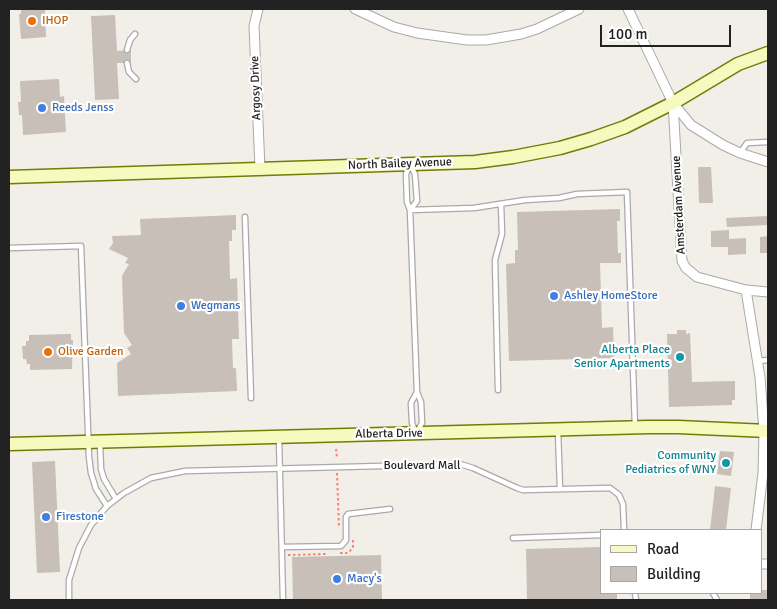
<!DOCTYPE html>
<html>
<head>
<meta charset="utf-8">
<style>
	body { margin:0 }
	#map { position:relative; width:777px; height:609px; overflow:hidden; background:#f2efe9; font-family:Signika,sans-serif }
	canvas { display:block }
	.frame { position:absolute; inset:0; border:10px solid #222; pointer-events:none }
	.legend { position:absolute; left:600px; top:529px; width:162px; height:65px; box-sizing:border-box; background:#fff; border:1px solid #a7a7a7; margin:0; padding:6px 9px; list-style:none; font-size:15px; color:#222 }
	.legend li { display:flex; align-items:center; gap:10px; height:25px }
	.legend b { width:25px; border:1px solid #a7a7a7 }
	.scale { position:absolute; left:600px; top:25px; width:131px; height:22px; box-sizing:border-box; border:2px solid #222; border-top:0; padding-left:6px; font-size:15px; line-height:18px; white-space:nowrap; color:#222; -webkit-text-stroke:4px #fff; paint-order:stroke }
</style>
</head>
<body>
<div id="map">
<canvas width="777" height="609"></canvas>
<div class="frame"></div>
<ul class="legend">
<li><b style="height:6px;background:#f7fabf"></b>Road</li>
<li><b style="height:14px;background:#c7bfb8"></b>Building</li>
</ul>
<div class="scale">100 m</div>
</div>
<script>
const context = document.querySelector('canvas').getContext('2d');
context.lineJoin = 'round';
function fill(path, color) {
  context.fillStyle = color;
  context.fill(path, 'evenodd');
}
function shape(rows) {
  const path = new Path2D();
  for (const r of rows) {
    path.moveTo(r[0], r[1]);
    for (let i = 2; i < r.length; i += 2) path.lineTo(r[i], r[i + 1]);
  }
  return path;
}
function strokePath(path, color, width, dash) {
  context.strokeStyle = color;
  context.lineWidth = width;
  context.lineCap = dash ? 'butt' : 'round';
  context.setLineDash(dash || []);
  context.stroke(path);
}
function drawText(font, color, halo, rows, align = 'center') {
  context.font = font + ' Signika,sans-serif';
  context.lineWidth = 4.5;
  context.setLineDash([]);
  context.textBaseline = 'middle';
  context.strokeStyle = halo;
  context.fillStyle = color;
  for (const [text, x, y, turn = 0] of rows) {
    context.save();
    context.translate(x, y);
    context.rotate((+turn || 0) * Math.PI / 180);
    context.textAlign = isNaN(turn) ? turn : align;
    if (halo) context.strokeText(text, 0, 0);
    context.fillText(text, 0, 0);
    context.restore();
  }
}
fill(shape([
	[21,9,45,9,46,37,21,39,19,14,21,14],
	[115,15,117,51,131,50,131,63,117,63,119,99,95,100,91,16],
	[59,79,60,97,64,96,66,132,23,135,22,115,19,115,18,102,21,102,20,81],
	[698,167,711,167,713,203,699,203],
	[620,209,620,221,617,221,618,253,621,253,621,263,600,263,602,328,613,327,614,358,509,361,506,264,515,263,515,250,518,250,517,212],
	[236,215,236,230,232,230,232,241,229,241,230,279,237,278,239,339,232,339,233,368,236,368,237,391,118,396,117,363,131,354,127,348,132,345,124,333,122,276,129,264,125,263,128,258,109,249,113,243,112,236,141,235,140,219],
	[768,216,768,225,727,227,726,218],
	[729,230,729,239,746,238,746,254,728,255,728,247,711,247,711,231],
	[768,236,768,253,760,253,760,237],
	[677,330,686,330,686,334,690,333,692,382,735,381,735,400,732,400,732,405,669,407,667,334,677,334],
	[71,334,71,340,73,340,72,369,30,370,30,364,27,364,26,359,23,359,22,346,26,346,26,341,29,341,29,335],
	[720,451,734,452,731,476,717,474],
	[55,461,60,572,37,573,32,462],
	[715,486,731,488,726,530,710,530],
	[601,547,601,593,617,593,617,600,527,600,526,549],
	[381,555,382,600,293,600,292,557],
	[761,590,768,590,768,600,750,600,750,593,761,593]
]), '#c7bfb8');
const lane = shape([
	[127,50,130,40,135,34],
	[127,63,129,72,136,79],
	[740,153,747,143,768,142],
	[410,165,415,174,417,201,410,210],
	[409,166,406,174,407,202,410,210,417,392,421,402,422,423,417,432],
	[410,210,474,208,525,200,559,198,577,194,627,192,635,427],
	[245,217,251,398],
	[9,248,81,246,89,457,91,473,96,489,107,506],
	[757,361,768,360],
	[498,390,495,260,502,234,501,204],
	[415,431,412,423,411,403,417,392],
	[558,431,560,489],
	[279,439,283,600],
	[100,444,101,469,104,479,116,499],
	[513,538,601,535],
	[282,547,341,546,346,540,346,517,348,514,390,509],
	[635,593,636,600],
	[713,593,717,600],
	[69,600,69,580,79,548,91,525,107,506,124,493,151,478,185,471,460,464,473,468,517,488,523,490,610,488,619,495,623,504,624,530]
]);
const street = shape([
	[258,9,254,26,260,169],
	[355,9,394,27,417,33,467,40,486,40,521,34,537,29,579,9],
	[628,9,673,103,691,125,723,145,740,153,768,162],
	[673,103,682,261,686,268,697,277,746,290,760,377,764,432,763,473,756,530],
	[746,290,768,292],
	[761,564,768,564]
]);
const secondary = shape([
	[9,177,475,162,513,157,560,148,591,139,625,127,673,103,738,64,768,53],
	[9,444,648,427,678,427,768,431]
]);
strokePath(lane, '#a9a9a9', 7);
strokePath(street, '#a9a9a9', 11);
strokePath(secondary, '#707d05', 15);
strokePath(shape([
	[336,449,337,458],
	[337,473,339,527],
	[340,553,347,553,350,551,353,547,353,540],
	[288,555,328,554]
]), '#fa8072', 2, [2.5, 2.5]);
strokePath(lane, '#fff', 4.5);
strokePath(street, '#fff', 9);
strokePath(secondary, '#f7fabf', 12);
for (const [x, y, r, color] of [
	[32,21,5,"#e8710a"],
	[42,108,5,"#3f7fe0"],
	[554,296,5,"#3f7fe0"],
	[181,306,5,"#3f7fe0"],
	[48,352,5,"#e8710a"],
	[680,357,5,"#0f9aa8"],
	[726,463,5,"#0f9aa8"],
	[46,517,5,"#3f7fe0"],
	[337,579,5,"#3f7fe0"]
]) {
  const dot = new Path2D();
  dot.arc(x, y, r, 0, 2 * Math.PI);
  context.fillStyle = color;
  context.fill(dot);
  strokePath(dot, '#fff', 2);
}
drawText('12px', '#c56008', '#fff', [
	["IHOP",42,21],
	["Olive Garden",58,352]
], 'left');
drawText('12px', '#222', '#fff', [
	["Argosy Drive",256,88,-92],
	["North Bailey Avenue",400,164,-2],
	["Amsterdam Avenue",679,205,-93],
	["Alberta Drive",389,434,-1],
	["Boulevard Mall",422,466]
]);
drawText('12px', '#366cbe', '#fff', [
	["Reeds Jenss",52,108],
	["Ashley HomeStore",564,296],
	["Wegmans",191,306],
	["Firestone",56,517],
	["Macy's",347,579]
], 'left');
drawText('12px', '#0d838f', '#fff', [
	["Alberta Place",670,350],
	["Senior Apartments",670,364],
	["Community",716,456],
	["Pediatrics of WNY",716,470]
], 'right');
</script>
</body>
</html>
